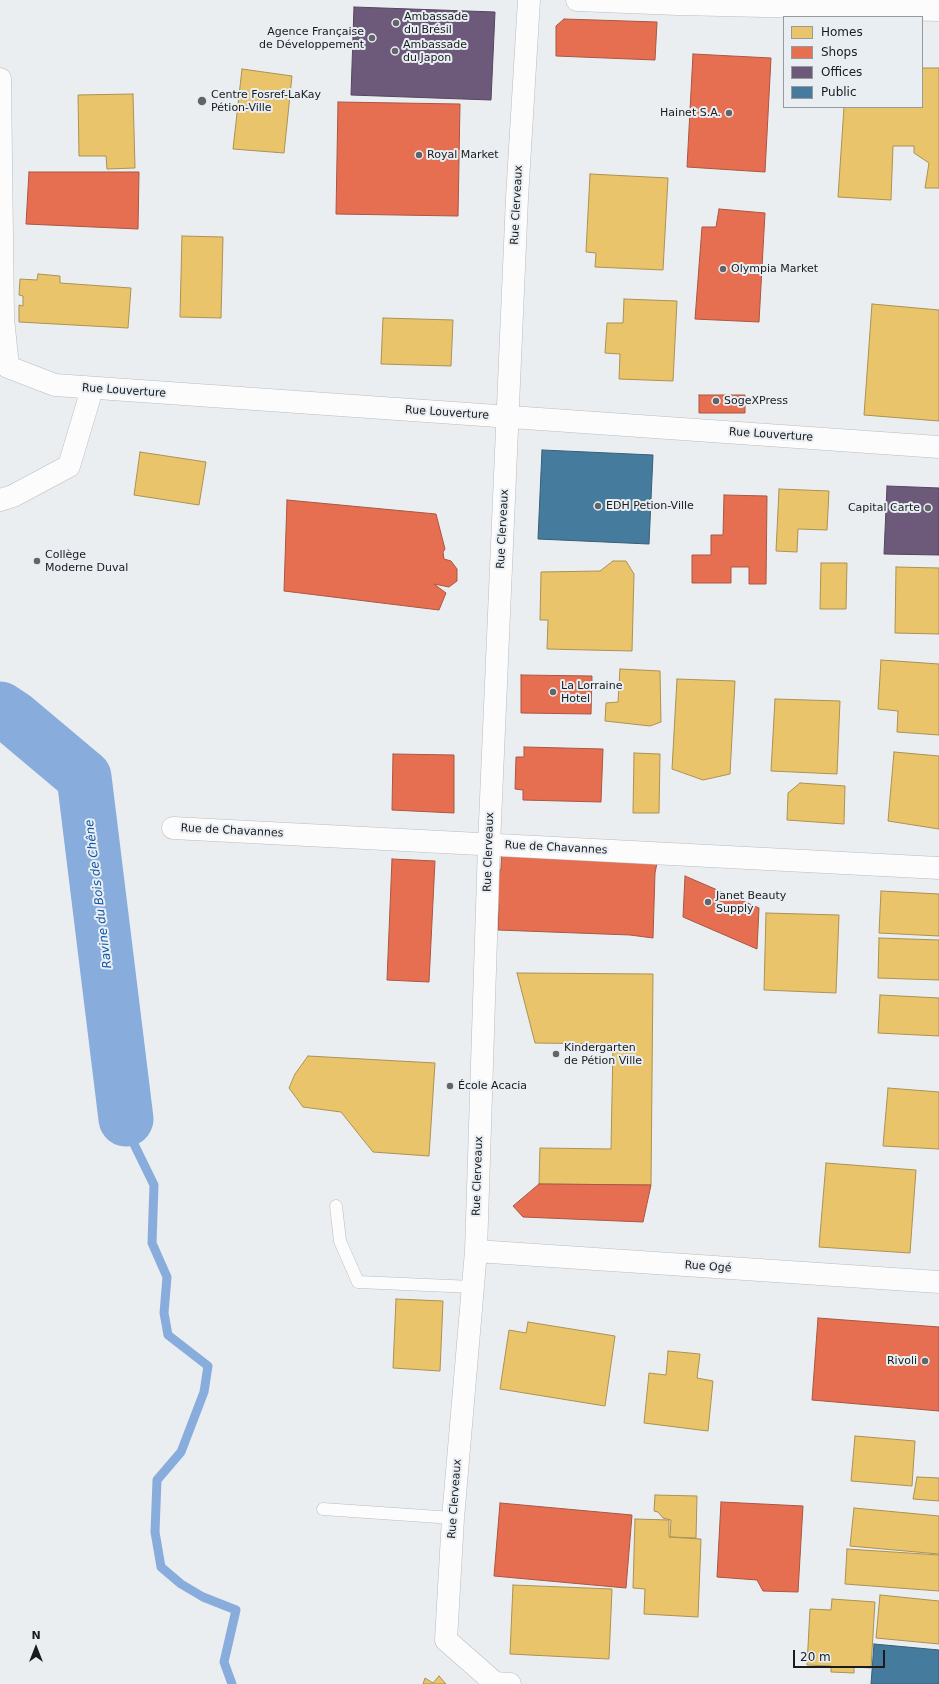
<!DOCTYPE html>
<html>
<head>
<meta charset="utf-8">
<style>
	body { margin:0 }
	#map { position:relative; width:939px; height:1684px; overflow:hidden; background:#ebeef1; font-family:"DejaVu Sans",sans-serif }
	canvas { display:block }
	.legend { position:absolute; left:783px; top:16px; width:140px; height:92px; box-sizing:border-box; background:#e9eef3; border:1px solid #969a9d; margin:0; padding:5px 7px; list-style:none; font-size:12px; color:#191b1d }
	.legend li { display:flex; align-items:center; gap:8px; height:20px }
	.legend b { width:20px; border:1px solid #969a9d }
	.north { position:absolute; left:16px; top:1628px; width:40px; height:40px; -webkit-text-stroke:3px #e9eef3; paint-order:stroke; rotate:0deg; font-size:11px; font-weight:700; line-height:16px; text-align:center; color:#191b1d }
	.north::after { content:''; display:block; margin:auto; width:14px; height:18px; background:#191b1d; clip-path:polygon(50% 0,100% 100%,50% 72%,0 100%) }
	.scale { position:absolute; left:793px; top:1650px; width:92px; height:18px; box-sizing:border-box; border:2px solid #191b1d; border-top:0; padding-left:5px; font-size:12px; line-height:14px; white-space:nowrap; color:#191b1d; -webkit-text-stroke:3px #e9eef3; paint-order:stroke }
</style>
</head>
<body>
<div id="map">
<canvas width="939" height="1684"></canvas>
<ul class="legend">
<li><b style="height:11px;background:#e9c46a"></b>Homes</li>
<li><b style="height:11px;background:#e76f51"></b>Shops</li>
<li><b style="height:11px;background:#6d597a"></b>Offices</li>
<li><b style="height:11px;background:#457b9d"></b>Public</li>
</ul>
<div class="north">N</div>
<div class="scale">20 m</div>
</div>
<script>
const context = document.querySelector('canvas').getContext('2d');
context.lineJoin = 'round';
function fill(path, color) {
  context.fillStyle = color;
  context.fill(path, 'evenodd');
}
function shape(rows) {
  const path = new Path2D();
  for (const r of rows) {
    path.moveTo(r[0], r[1]);
    for (let i = 2; i < r.length; i += 2) path.lineTo(r[i], r[i + 1]);
  }
  return path;
}
function strokePath(path, color, width, dash) {
  context.strokeStyle = color;
  context.lineWidth = width;
  context.lineCap = dash ? 'butt' : 'round';
  context.setLineDash(dash || []);
  context.stroke(path);
}
function drawText(font, color, halo, rows, align = 'center') {
  context.font = font + ' "DejaVu Sans",sans-serif';
  context.lineWidth = 4;
  context.setLineDash([]);
  context.textBaseline = 'middle';
  context.strokeStyle = halo;
  context.fillStyle = color;
  for (const [text, x, y, turn = 0] of rows) {
    context.save();
    context.translate(x, y);
    context.rotate((+turn || 0) * Math.PI / 180);
    context.textAlign = isNaN(turn) ? turn : align;
    if (halo) context.strokeText(text, 0, 0);
    context.fillText(text, 0, 0);
    context.restore();
  }
}
const homes = shape([
	[922,68,939,68,939,188,925,188,929,163,914,153,914,146,893,146,891,200,838,197,844,107,922,107,922,68],
	[242,69,292,76,284,153,233,149,242,69],
	[133,94,135,168,107,169,106,156,79,156,78,95,133,94],
	[590,174,668,178,663,270,595,267,596,253,586,252,590,174],
	[182,236,223,237,221,318,180,317,182,236],
	[38,274,60,276,60,283,131,288,128,328,19,322,19,305,23,306,23,296,19,295,20,279,37,280,38,274],
	[624,299,677,301,673,381,619,379,620,354,605,353,607,323,623,323,624,299],
	[872,304,939,310,939,421,864,415,872,304],
	[383,318,453,320,451,366,381,364,383,318],
	[140,452,206,462,199,505,134,495,140,452],
	[779,489,829,491,827,530,798,529,797,552,776,551,779,489],
	[613,561,626,561,634,574,632,651,547,649,548,620,540,620,541,572,600,571,613,561],
	[821,563,847,563,846,609,820,609,821,563],
	[896,567,939,568,939,634,895,633,896,567],
	[881,660,939,664,939,735,897,732,898,711,878,709,881,660],
	[620,669,660,671,661,722,650,726,605,721,606,703,618,702,620,669],
	[677,679,735,681,730,774,703,780,672,769,677,679],
	[775,699,840,701,837,774,771,771,775,699],
	[894,752,939,756,939,829,888,821,894,752],
	[634,753,660,754,659,813,633,813,634,753],
	[800,783,845,786,844,824,787,820,788,793,800,783],
	[881,891,939,894,939,936,879,933,881,891],
	[766,913,839,915,836,993,764,990,766,913],
	[879,938,939,940,939,980,878,978,879,938],
	[517,973,653,974,651,1185,539,1184,540,1148,611,1149,613,1044,535,1043,517,973],
	[880,995,939,998,939,1036,878,1033,880,995],
	[308,1056,435,1063,429,1156,373,1152,341,1112,303,1107,289,1088,295,1074,308,1056],
	[888,1088,939,1092,939,1149,883,1146,888,1088],
	[826,1163,916,1170,910,1253,819,1247,826,1163],
	[396,1299,443,1301,440,1371,393,1368,396,1299],
	[528,1322,615,1336,605,1406,500,1389,509,1330,526,1333,528,1322],
	[668,1351,700,1354,697,1378,713,1381,708,1431,644,1423,649,1373,666,1375,668,1351],
	[855,1436,915,1441,912,1486,851,1481,855,1436],
	[917,1477,939,1478,939,1501,913,1499,917,1477],
	[655,1495,697,1496,696,1538,670,1537,671,1520,663,1518,658,1512,654,1511,655,1495],
	[854,1508,939,1516,939,1554,850,1546,854,1508],
	[635,1519,669,1520,669,1537,701,1539,698,1617,644,1614,645,1589,633,1588,635,1519],
	[847,1549,939,1555,939,1591,845,1584,847,1549],
	[513,1585,612,1589,609,1659,510,1654,513,1585],
	[880,1595,939,1601,939,1644,876,1638,880,1595],
	[832,1599,875,1602,871,1668,854,1667,854,1673,831,1672,831,1666,807,1665,810,1609,831,1610,832,1599],
	[439,1676,446,1684,423,1684,425,1678,433,1683,439,1676]
]);
fill(homes, '#e9c46a');
strokePath(homes, '#ab9153', 1);
const shops = shape([
	[564,19,657,22,655,60,556,56,556,26,564,19],
	[693,54,771,58,765,172,687,167,693,54],
	[338,102,460,104,458,216,336,214,338,102],
	[29,172,139,172,138,229,26,224,29,172],
	[719,209,765,213,759,322,695,319,702,227,716,227,719,209],
	[699,395,745,395,745,413,699,413,699,395],
	[724,495,767,496,766,584,749,584,749,567,731,567,731,583,692,583,692,555,711,555,711,535,723,535,724,495],
	[287,500,436,514,445,549,443,552,444,559,451,561,457,569,457,581,449,587,434,584,446,593,439,610,284,591,287,500],
	[521,675,592,676,591,714,521,713,521,675],
	[524,747,603,749,601,802,523,800,523,790,515,789,516,757,524,757,524,747],
	[393,754,454,755,454,813,392,810,393,754],
	[502,844,659,853,655,873,653,938,630,935,498,930,499,905,496,902,497,875,501,869,502,844],
	[392,859,435,861,429,982,387,980,392,859],
	[685,876,759,908,757,949,683,917,685,876],
	[539,1184,651,1185,643,1222,523,1217,513,1206,539,1184],
	[818,1318,939,1327,939,1411,812,1400,818,1318],
	[721,1502,803,1506,798,1592,763,1591,757,1580,717,1577,721,1502],
	[500,1503,632,1515,626,1588,494,1576,500,1503]
]);
fill(shops, '#e76f51');
strokePath(shops, '#a95641', 1);
const offices = shape([
	[354,7,495,12,491,100,351,95,354,7],
	[887,486,939,488,939,555,884,554,887,486]
]);
fill(offices, '#6d597a');
strokePath(offices, '#54465e', 1);
const public = shape([
	[542,450,653,455,649,544,538,539,542,450],
	[874,1644,939,1650,939,1684,871,1684,874,1644]
]);
fill(public, '#457b9d');
strokePath(public, '#385e77', 1);
strokePath(shape([
	[126,1119,133,1142,154,1185,152,1243,167,1277,164,1313,168,1335,208,1366,204,1392,181,1452,157,1480,155,1532,161,1567,181,1584,203,1597,236,1610,224,1662,232,1684]
]), '#88addd', 9);
strokePath(shape([
	[0,709,15,719,84,777,126,1119]
]), '#88addd', 55);
const lane = shape([
	[336,1206,340,1241,358,1282,473,1287],
	[323,1509,453,1518]
]);
const street = shape([
	[577,0,678,4,939,10],
	[0,79,3,318,8,367,55,385,939,447],
	[0,500,13,496,69,466,92,389],
	[173,828,939,868],
	[476,1251,939,1282],
	[510,1684,495,1683,446,1640,453,1518,476,1251,489,845,517,198,529,0]
]);
strokePath(lane, '#b9bbbe', 13);
strokePath(street, '#b9bbbe', 23);
strokePath(lane, '#fcfcfd', 12);
strokePath(street, '#fcfcfd', 22);
for (const [x, y, r, color] of [
	[396,23,4,"#626567"],
	[372,38,4,"#626567"],
	[395,51,4,"#626567"],
	[202,101,5,"#626567"],
	[729,113,4,"#626567"],
	[419,155,4,"#626567"],
	[723,269,4,"#626567"],
	[716,401,4,"#626567"],
	[598,506,4,"#626567"],
	[928,508,4,"#626567"],
	[37,561,4,"#626567"],
	[553,692,4,"#626567"],
	[708,902,4,"#626567"],
	[556,1054,4,"#626567"],
	[450,1086,4,"#626567"],
	[925,1361,4,"#626567"]
]) {
  const dot = new Path2D();
  dot.arc(x, y, r, 0, 2 * Math.PI);
  context.fillStyle = color;
  context.fill(dot);
  strokePath(dot, '#e9eef3', 1.5);
}
drawText('11px', '#191b1d', '#e9eef3', [
	["Ambassade",404,17],
	["du Brésil",404,30],
	["Agence Française",364,32,"right"],
	["de Développement",364,45,"right"],
	["Ambassade",403,45],
	["du Japon",403,58],
	["Centre Fosref-LaKay",211,95],
	["Pétion-Ville",211,108],
	["Hainet S.A.",721,113,"right"],
	["Royal Market",427,155],
	["Olympia Market",731,269],
	["SogeXPress",724,401],
	["EDH Petion-Ville",606,506],
	["Capital Carte",920,508,"right"],
	["Collège",45,555],
	["Moderne Duval",45,568],
	["La Lorraine",561,686],
	["Hotel",561,699],
	["Janet Beauty",716,896],
	["Supply",716,909],
	["Kindergarten",564,1048],
	["de Pétion Ville",564,1061],
	["École Acacia",458,1086],
	["Rivoli",917,1361,"right"]
], 'left');
drawText('11px', '#191b1d', '#e9eef3', [
	["Rue Clerveaux",517,205,-87],
	["Rue Louverture",124,391,4],
	["Rue Louverture",447,413,4],
	["Rue Louverture",771,435,4],
	["Rue Clerveaux",503,529,-87],
	["Rue de Chavannes",232,831,3],
	["Rue de Chavannes",556,848,3],
	["Rue Clerveaux",489,852,-88],
	["Rue Clerveaux",478,1176,-88],
	["Rue Ogé",708,1267,4],
	["Rue Clerveaux",455,1499,-86]
]);
drawText('italic 12px', '#0c56a5', '#e9eef3', [
	["Ravine du Bois de Chêne",99,894,-97]
]);
</script>
</body>
</html>
